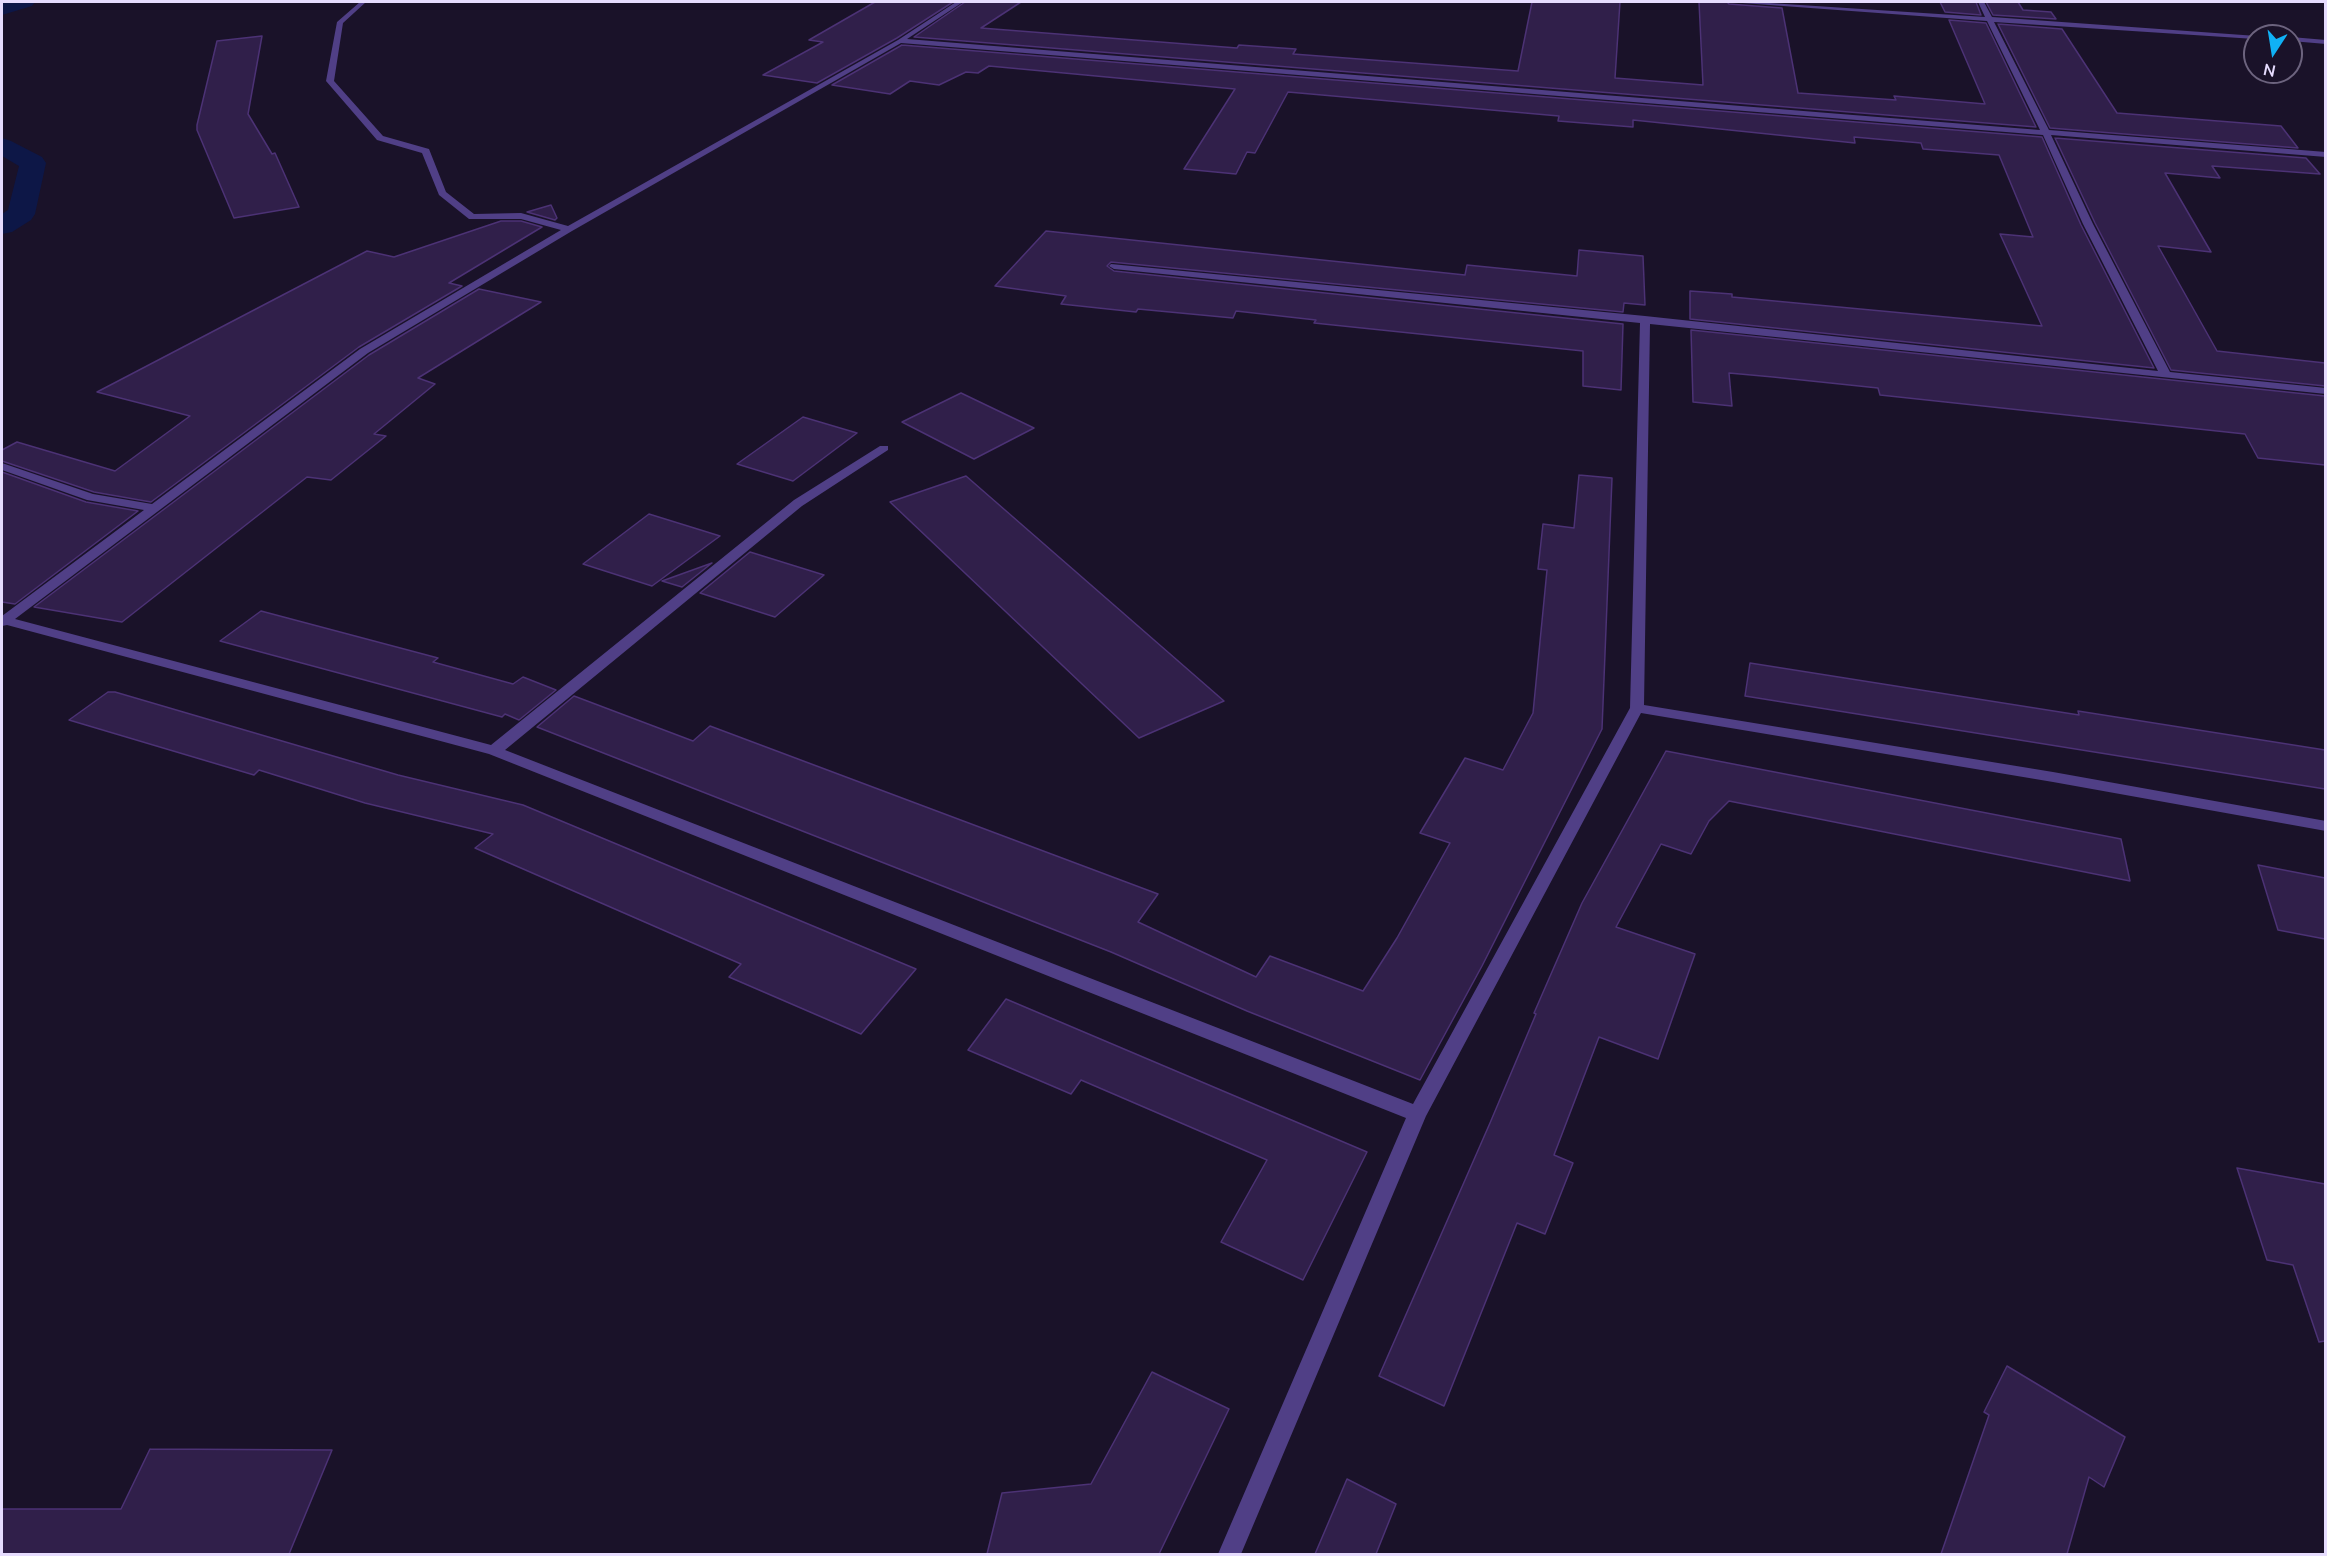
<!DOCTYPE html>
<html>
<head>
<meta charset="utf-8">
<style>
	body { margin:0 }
	#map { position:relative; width:2327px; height:1556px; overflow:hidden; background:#1a1229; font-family:"Nunito Sans",sans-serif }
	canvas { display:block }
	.frame { position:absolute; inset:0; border:3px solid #e6dcfe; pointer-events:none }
	.north { position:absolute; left:2243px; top:24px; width:60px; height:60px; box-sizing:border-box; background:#1a1229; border:2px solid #6c637e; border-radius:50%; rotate:192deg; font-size:16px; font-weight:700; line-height:24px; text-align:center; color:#e6dcfe }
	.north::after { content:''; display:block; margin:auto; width:21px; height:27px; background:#10b1f5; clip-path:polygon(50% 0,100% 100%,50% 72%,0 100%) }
</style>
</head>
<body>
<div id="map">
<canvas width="2327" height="1556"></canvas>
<div class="frame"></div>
<div class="north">N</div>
</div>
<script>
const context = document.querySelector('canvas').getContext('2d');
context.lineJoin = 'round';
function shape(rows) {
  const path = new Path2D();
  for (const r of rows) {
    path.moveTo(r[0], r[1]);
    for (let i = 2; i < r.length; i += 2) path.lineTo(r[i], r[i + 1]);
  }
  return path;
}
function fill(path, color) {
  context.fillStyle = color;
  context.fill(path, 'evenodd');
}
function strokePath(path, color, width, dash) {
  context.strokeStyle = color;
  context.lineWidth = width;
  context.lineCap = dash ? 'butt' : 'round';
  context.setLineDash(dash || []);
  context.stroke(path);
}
fill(shape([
	[5,2,35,2,32,6,2,15,2,3,5,2],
	[2,138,11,141,42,157,46,163,35,214,31,220,12,232,2,234,2,214,8,210,19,166,2,156,2,138]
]), '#0d1747');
const building = shape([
	[875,2,953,2,897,38,817,83,763,75,823,42,809,40,875,2],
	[965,2,1021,2,981,28,1237,48,1239,45,1296,49,1293,54,1518,71,1532,2,1620,2,1615,78,1703,85,1699,2,1727,2,1729,4,1782,8,1798,93,1896,100,1894,96,1985,104,1949,20,1986,23,2036,127,914,37,965,2],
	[1940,2,1976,2,1981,15,1945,12,1940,2],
	[1986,2,2018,2,2023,10,2051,12,2056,19,1993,15,1986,2],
	[1998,24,2062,29,2117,113,2281,126,2298,148,2050,128,1998,24],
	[262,36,248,114,272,154,275,153,299,207,234,218,197,130,197,125,217,41,262,36],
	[902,45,2042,137,2081,225,2154,368,1690,319,1690,291,1732,294,1732,297,2042,326,2000,234,2033,237,1999,155,1923,149,1921,143,1854,137,1855,143,1633,120,1633,127,1558,121,1559,116,1288,92,1255,153,1247,152,1236,174,1184,169,1235,89,989,66,978,73,966,72,939,85,910,81,890,94,832,85,902,45],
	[2055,138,2306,158,2320,174,2212,166,2220,178,2165,173,2211,252,2158,246,2217,351,2325,363,2325,386,2171,370,2095,223,2055,138],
	[551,205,557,218,555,220,527,212,551,205],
	[501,221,521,221,542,227,449,283,462,286,359,347,151,502,94,492,2,461,2,450,17,442,115,471,190,416,97,392,367,251,394,257,501,221],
	[1046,231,1465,275,1467,265,1577,276,1579,250,1643,256,1645,305,1624,303,1623,312,1111,262,1107,266,1114,271,1623,324,1621,390,1583,386,1583,351,1314,323,1316,320,1236,311,1233,318,1138,309,1136,312,1061,304,1066,296,995,286,1046,231],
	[479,289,541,302,418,378,435,384,374,434,386,436,331,480,307,477,122,622,34,607,369,355,479,289],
	[1691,330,2325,396,2325,465,2258,458,2245,434,1880,395,1878,388,1773,377,1729,373,1732,406,1693,402,1691,330],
	[961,393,1034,428,974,459,902,422,961,393],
	[803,417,857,433,793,481,737,464,803,417],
	[2,472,86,502,138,511,15,604,2,602,2,472],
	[1579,475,1612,478,1602,729,1482,966,1420,1080,1247,1011,1111,952,537,727,574,696,693,741,710,726,1158,894,1138,922,1256,977,1270,956,1363,991,1397,938,1450,843,1420,833,1465,758,1503,770,1533,713,1547,570,1538,569,1543,524,1574,528,1579,475],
	[966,476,1224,701,1139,738,890,502,966,476],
	[649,514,720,536,652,586,583,564,649,514],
	[750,552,824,575,775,617,700,593,750,552],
	[712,563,682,587,662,581,712,563],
	[261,611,438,658,433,662,513,684,523,677,556,690,519,720,505,714,502,717,220,641,261,611],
	[1750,663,2079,715,2078,711,2325,750,2325,789,1745,696,1750,663],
	[108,692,115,692,398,775,523,805,916,969,861,1034,729,977,741,964,475,848,493,834,365,803,259,770,254,775,69,720,108,692],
	[1666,751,2121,839,2130,881,1729,801,1709,821,1691,854,1661,844,1616,927,1695,954,1658,1059,1599,1037,1554,1155,1573,1163,1545,1234,1517,1223,1444,1406,1379,1376,1490,1123,1536,1014,1534,1013,1582,903,1666,751],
	[2258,865,2325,878,2325,939,2278,930,2258,865],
	[1006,999,1367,1152,1303,1280,1221,1242,1267,1160,1081,1080,1071,1094,968,1050,1006,999],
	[2237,1168,2325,1184,2325,1341,2319,1342,2293,1265,2267,1260,2237,1168],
	[2007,1366,2125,1437,2104,1487,2089,1477,2067,1554,1941,1554,1989,1415,1984,1412,2007,1366],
	[1152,1372,1229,1409,1159,1554,987,1554,1002,1493,1091,1484,1152,1372],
	[150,1449,332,1450,289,1554,2,1554,2,1509,121,1509,150,1449],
	[1347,1479,1396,1504,1376,1554,1315,1554,1347,1479]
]);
fill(building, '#301f4a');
strokePath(building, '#4c3275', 1.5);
fill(shape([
	[360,2,366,2,343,23,334,81,383,136,429,149,446,192,474,214,521,213,568,226,898,40,956,2,963,2,907,39,2040,130,1987,21,1729,2,1754,2,1985,17,1978,2,1984,2,1992,17,2257,36,2255,39,1994,22,2049,130,2326,152,2326,157,2051,135,2093,224,2170,372,2326,388,2326,394,1650,324,1644,705,2053,772,2326,821,2326,831,2053,782,1641,713,1426,1116,1241,1554,1218,1554,1406,1118,489,754,7,625,2,626,2,616,144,510,87,500,2,470,2,463,93,494,152,504,360,349,561,230,521,219,469,219,439,195,422,153,377,140,326,81,337,22,360,2],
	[901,43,2043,135,2083,224,2158,371,1645,316,1111,264,1109,266,1114,269,1640,323,1630,708,1413,1104,505,750,802,506,888,450,888,446,880,446,794,500,491,745,15,619,368,353,572,231,901,43],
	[2291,37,2326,40,2326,44,2291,41,2291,37]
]), '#503f86');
</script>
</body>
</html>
